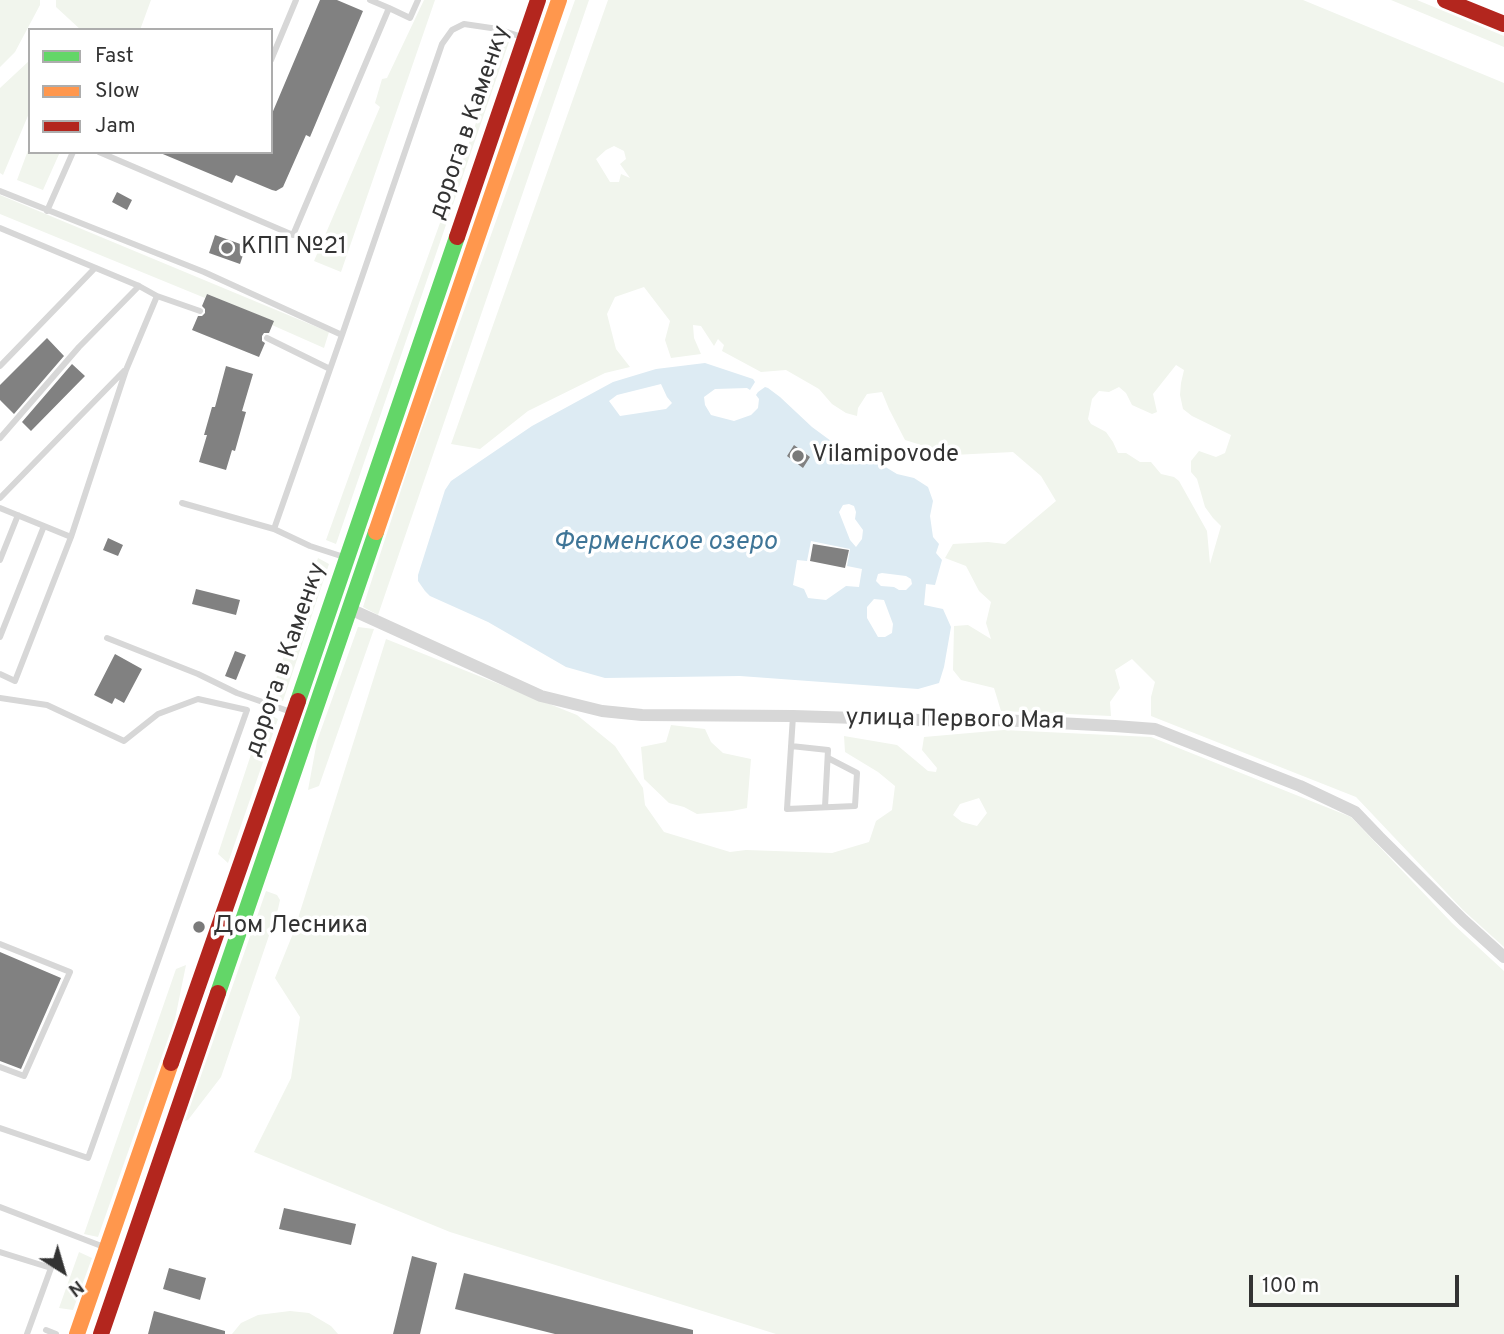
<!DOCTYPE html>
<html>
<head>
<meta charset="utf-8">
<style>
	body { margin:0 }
	#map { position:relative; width:1504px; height:1334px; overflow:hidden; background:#fff; font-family:Overpass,sans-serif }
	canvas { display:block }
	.legend { position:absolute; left:28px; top:28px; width:245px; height:126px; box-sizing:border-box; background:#fff; border:2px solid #adadad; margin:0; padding:9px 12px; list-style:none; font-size:21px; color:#333 }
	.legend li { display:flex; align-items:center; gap:14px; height:35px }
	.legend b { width:35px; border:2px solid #adadad }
	.north { position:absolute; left:28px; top:1236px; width:70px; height:70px; -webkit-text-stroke:5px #fff; paint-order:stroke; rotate:143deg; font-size:19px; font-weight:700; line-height:28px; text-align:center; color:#333 }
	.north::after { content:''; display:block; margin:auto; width:24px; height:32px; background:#333; clip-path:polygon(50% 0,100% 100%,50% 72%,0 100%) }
	.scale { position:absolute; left:1249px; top:1275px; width:210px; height:32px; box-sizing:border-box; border:4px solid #333; border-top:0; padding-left:9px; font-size:21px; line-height:24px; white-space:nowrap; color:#333; -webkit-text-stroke:5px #fff; paint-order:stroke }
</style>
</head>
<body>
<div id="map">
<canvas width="1504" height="1334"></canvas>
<ul class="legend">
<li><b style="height:9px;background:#63d668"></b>Fast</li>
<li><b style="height:9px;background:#ff974d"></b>Slow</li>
<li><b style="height:9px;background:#b3261e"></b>Jam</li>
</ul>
<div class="north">N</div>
<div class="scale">100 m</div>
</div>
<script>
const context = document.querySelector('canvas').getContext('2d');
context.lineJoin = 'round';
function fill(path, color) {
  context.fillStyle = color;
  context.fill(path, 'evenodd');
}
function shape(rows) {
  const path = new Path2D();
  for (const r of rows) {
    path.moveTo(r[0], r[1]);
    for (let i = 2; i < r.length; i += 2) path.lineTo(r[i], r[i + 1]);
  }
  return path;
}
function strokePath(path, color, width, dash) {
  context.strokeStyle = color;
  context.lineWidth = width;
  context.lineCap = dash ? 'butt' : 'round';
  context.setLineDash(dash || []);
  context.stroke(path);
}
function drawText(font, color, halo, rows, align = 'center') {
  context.font = font + ' Overpass,sans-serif';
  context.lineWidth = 7;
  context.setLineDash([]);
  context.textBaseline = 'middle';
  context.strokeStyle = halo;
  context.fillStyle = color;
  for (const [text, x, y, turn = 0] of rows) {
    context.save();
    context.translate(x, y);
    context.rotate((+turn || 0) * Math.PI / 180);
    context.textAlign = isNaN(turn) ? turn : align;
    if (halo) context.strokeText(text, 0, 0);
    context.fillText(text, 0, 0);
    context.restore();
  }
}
fill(shape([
	[0,0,40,0,40,5,15,52,0,67],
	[56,0,151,0,140,30,81,30,56,7],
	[424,0,435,0,341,272,314,261,380,107,375,103,382,79,387,78],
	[575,0,589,0,378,615,363,607,413,453],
	[608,0,1303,0,1504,83,1504,947,1463,910,1356,797,1151,716,1151,697,1155,682,1132,659,1115,670,1120,688,1110,702,1111,716,1001,711,994,688,961,680,953,670,954,626,968,625,991,639,986,623,991,602,979,591,966,566,945,558,953,544,988,542,1005,544,1056,501,1041,476,1013,452,953,455,905,440,889,409,882,392,867,394,858,408,857,416,846,413,832,404,819,389,786,370,761,372,722,351,724,345,718,339,714,346,701,326,693,325,694,338,701,354,671,358,665,340,670,321,644,287,615,297,607,314,616,349,630,367,605,373,528,411,480,449,451,444],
	[614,146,624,151,626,159,620,164,630,178,621,174,619,182,610,182,596,159,606,150],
	[1176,365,1184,370,1181,383,1180,395,1183,409,1192,416,1231,435,1225,453,1216,457,1199,451,1191,461,1191,472,1197,479,1205,507,1213,518,1221,526,1210,564,1207,531,1179,481,1174,477,1161,474,1151,462,1140,462,1126,453,1118,453,1113,442,1106,432,1091,424,1088,419,1092,399,1099,391,1109,392,1119,387,1126,393,1132,405,1152,414,1157,412,1153,394],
	[1391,0,1417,0,1504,36,1504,47],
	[505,42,509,42,336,544,326,540],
	[30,60,30,111,3,175,0,173,0,88],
	[30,145,30,152,60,152,43,190,17,180],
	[0,195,329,332,324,348,272,325,273,321,207,294,205,298,0,214],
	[318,558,329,564,283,701,269,699],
	[358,627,374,629,319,786,308,790,317,741],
	[386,639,577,715,615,746,643,788,645,805,664,832,730,852,746,850,832,853,869,842,876,821,892,810,895,786,878,772,845,752,844,736,897,745,928,771,936,772,937,768,922,750,924,737,1004,730,1151,737,1351,817,1452,923,1504,971,1504,1334,776,1334,450,1232,254,1152,291,1078,300,1017,275,978,294,931],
	[979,798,987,813,977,826,962,822,953,815,960,804],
	[265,712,278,719,228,863,218,854],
	[671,725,705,729,711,742,723,753,751,759,747,808,732,811,697,814,684,807,669,803,644,779,641,747,666,742],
	[266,891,277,895,280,900,278,909,221,1077,188,1120,185,1121],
	[186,965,175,1019,98,1237,84,1234,176,969],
	[79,1252,92,1258,73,1310,59,1308],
	[290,1311,309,1313,331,1326,338,1334,232,1334,241,1323,258,1315]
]), '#f1f5ed');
fill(shape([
	[705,363,753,379,755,382,750,390,747,388,715,389,704,397,705,405,711,415,734,421,751,415,758,408,759,399,756,395,758,392,765,387,768,388,780,397,812,427,831,441,841,447,869,457,897,474,914,478,928,487,933,501,930,516,933,537,939,544,936,553,942,560,935,585,926,584,924,605,943,609,951,627,944,667,939,683,918,689,740,676,605,678,566,667,488,622,430,596,425,591,418,581,418,575,445,490,451,481,532,426,613,382,656,369],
	[661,384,667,397,672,403,666,409,620,416,609,401,617,395],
	[849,504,854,506,856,512,855,519,863,530,862,539,856,547,850,540,839,512,843,505],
	[811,541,850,549,847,566,862,569,859,587,846,586,826,600,808,598,804,589,793,585,797,560,807,561],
	[882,573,906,576,911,579,912,584,906,590,899,590,894,587,881,586,876,581,878,574],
	[874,599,884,600,893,624,892,633,885,637,878,637,867,618,867,607]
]), '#ddebf3');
fill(shape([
	[320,0,337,0,363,11,310,137,306,135,283,187,276,191,272,190,236,175,232,183,158,152,271,152,271,116],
	[117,192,132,200,127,210,112,202],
	[215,235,243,245,241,251,244,252,240,264,209,253],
	[207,294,274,321,269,333,264,333,262,336,262,341,265,343,259,357,192,330,198,316,202,316,205,313,205,309,202,306],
	[47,338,64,356,14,414,0,400,0,385],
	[72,364,85,376,31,431,22,422],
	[226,366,253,374,242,411,246,412,235,451,232,450,226,470,199,462,207,435,204,435,212,407,215,407],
	[794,445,810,457,803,468,787,456],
	[108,538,123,545,118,556,103,550],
	[813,544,849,550,845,568,810,561],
	[196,589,240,600,236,615,192,604],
	[235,651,246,655,236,680,225,676],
	[115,654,142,669,124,703,115,698,112,704,94,695],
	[0,952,61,978,21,1069,0,1061],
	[284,1208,356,1224,351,1245,279,1229],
	[412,1256,437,1263,420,1334,393,1334],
	[169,1268,206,1278,200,1300,163,1289],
	[464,1273,693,1330,693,1334,555,1334,455,1309],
	[154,1311,225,1331,225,1334,148,1334]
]), '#818181');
strokePath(shape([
	[389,8,410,18,418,0],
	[271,60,296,0],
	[99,152,293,235,389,8,370,0],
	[0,191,204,272,342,335,442,44,452,30,464,24,498,29,522,37],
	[47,211,73,152],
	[0,228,139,286,157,296,200,311],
	[267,338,330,369],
	[0,366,95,268],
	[0,438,79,347,139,286],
	[0,498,124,371],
	[182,503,274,529,310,546,344,557],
	[0,508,71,537],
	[274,529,342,335],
	[0,560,18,515],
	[0,637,44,526],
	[107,638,198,674,237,693,294,713],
	[0,674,15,681,71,537,126,370,157,296],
	[0,698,47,705,124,741,158,714,198,699,247,710,88,1158,0,1128],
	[793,716,787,809,855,806,857,773,828,758],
	[791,746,828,750,825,807],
	[0,944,70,972,24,1076,0,1067],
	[0,1207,104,1247],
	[0,1252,51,1268,27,1334],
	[46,1330,56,1334]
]), '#d7d7d7', 6);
strokePath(shape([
	[350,609,541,696,602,711,642,715,793,716,953,721,1001,720,1115,726,1155,729,1300,786,1355,812,1379,837,1463,920,1504,957]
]), '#d7d7d7', 12);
strokePath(shape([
	[298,701,457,237],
	[218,993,376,532]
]), '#63d668', 16);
strokePath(shape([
	[376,532,559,0],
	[77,1334,171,1063]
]), '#ff974d', 16);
strokePath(shape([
	[1445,0,1504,24],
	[457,237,538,0],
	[171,1063,298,701],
	[101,1334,218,993]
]), '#b3261e', 16);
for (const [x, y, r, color] of [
	[227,248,7,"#7a7a7a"],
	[798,456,7,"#7a7a7a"],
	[199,927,7,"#7a7a7a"]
]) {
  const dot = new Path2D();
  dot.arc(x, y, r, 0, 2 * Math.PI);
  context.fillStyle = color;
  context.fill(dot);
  strokePath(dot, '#fff', 2.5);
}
drawText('24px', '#333', '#fff', [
	["дорога в Каменку",471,123,-71],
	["дорога в Каменку",287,660,-71],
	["улица Первого Мая",955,721,1]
]);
drawText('24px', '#333', '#fff', [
	["КПП №21",241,248],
	["Vilamipovode",812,456],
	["Дом Лесника",213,927]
], 'left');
drawText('italic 26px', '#3f7597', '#fff', [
	["Ферменское озеро",665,544]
]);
</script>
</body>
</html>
